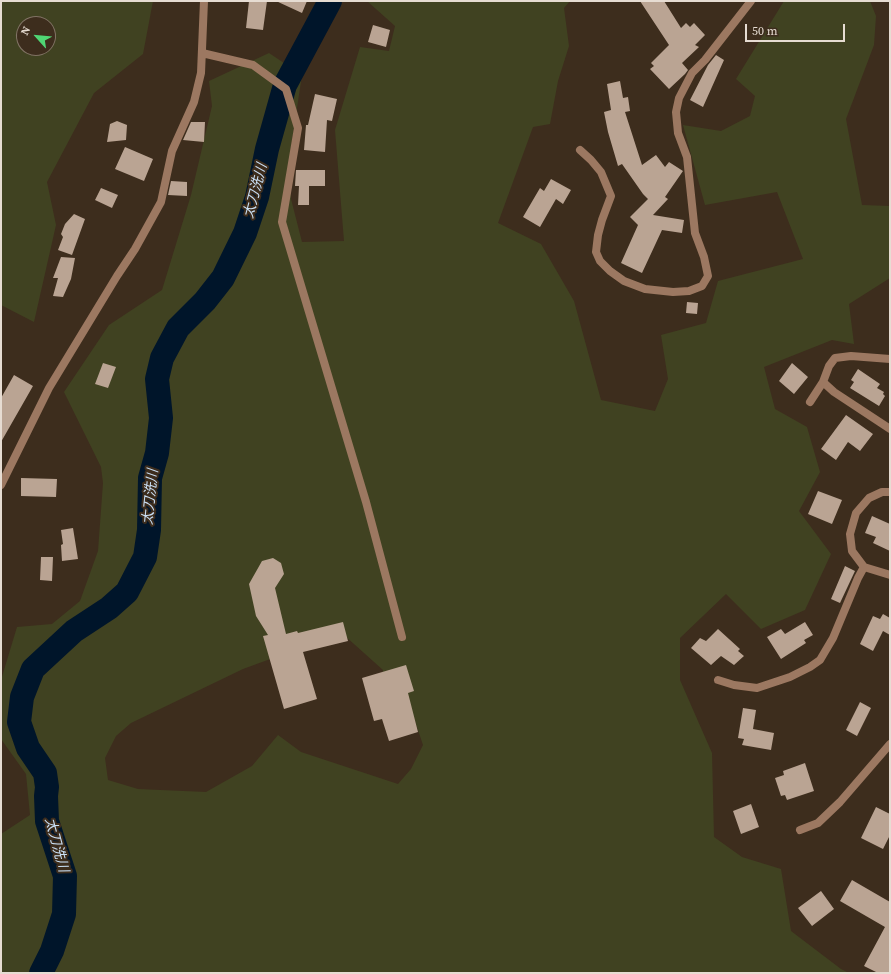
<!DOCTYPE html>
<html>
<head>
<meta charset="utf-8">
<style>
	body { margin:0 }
	#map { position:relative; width:891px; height:974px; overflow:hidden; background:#3d2d1d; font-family:"Source Serif 4",serif }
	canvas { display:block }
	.frame { position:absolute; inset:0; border:2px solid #e6dcd2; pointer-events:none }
	.north { position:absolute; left:16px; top:16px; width:40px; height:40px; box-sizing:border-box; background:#3d2d1d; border:1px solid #817365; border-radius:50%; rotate:297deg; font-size:11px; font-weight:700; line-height:16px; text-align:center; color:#e6dcd2 }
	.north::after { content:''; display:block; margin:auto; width:14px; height:18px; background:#50d674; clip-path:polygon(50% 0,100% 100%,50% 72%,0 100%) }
	.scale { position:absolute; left:745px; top:24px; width:100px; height:18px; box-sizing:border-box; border:2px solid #e6dcd2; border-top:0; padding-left:5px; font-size:12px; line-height:14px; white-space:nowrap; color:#e6dcd2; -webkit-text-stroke:3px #3d2d1d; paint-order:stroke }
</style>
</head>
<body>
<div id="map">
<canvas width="891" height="974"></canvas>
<div class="frame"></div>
<div class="north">N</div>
<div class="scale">50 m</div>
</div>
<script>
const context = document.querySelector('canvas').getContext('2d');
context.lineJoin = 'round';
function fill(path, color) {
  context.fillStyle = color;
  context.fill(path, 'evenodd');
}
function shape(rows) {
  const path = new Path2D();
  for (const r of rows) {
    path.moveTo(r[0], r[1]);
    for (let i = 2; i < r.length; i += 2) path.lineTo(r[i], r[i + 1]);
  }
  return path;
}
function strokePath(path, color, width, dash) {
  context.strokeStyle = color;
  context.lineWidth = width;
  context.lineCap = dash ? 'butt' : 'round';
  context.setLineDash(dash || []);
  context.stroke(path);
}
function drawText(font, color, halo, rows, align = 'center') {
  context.font = font + ' "Source Serif 4","Noto Sans JP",serif';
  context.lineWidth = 4;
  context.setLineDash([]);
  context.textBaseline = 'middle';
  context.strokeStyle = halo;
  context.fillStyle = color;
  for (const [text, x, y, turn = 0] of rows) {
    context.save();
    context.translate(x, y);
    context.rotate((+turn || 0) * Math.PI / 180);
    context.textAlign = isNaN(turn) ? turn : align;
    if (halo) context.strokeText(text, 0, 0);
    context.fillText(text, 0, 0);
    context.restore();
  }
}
fill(shape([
	[1,1,153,1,143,54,94,93,47,182,56,225,34,322,1,305],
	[24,24,48,24,48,48,24,48],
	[367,1,570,1,564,8,569,46,558,81,550,124,533,127,498,223,541,244,574,301,601,400,655,411,668,379,661,335,706,323,718,281,803,259,777,192,705,205,683,125,721,131,750,116,755,96,736,79,784,1,870,1,876,16,874,45,846,119,862,205,890,206,890,278,849,304,854,344,832,340,764,367,775,409,807,427,820,472,799,511,831,554,805,610,761,629,726,594,680,638,680,680,712,753,714,837,742,857,781,869,791,931,841,969,849,973,1,973,1,834,30,815,26,774,1,739,1,680,17,627,52,624,80,601,98,551,103,483,101,467,64,392,109,325,162,290,191,195,212,106,209,81,269,53,302,75,290,154,291,199,302,242,344,241,335,130,360,47,389,51,395,26],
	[335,627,383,670,378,694,412,712,423,745,411,769,398,784,301,752,278,735,252,766,206,792,138,789,108,780,105,758,116,736,131,723,243,669,284,654]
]), '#404221');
strokePath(shape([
	[41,973,52,951,64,914,65,876,47,821,46,796,47,787,45,773,28,748,19,722,22,697,33,669,74,631,109,608,127,592,145,557,149,530,150,478,157,453,161,418,157,379,162,358,178,328,205,301,223,278,245,233,257,197,267,149,285,85,330,1]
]), '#00152a', 24);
fill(shape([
	[249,1,267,1,263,30,246,28],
	[276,1,307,1,302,13],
	[640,1,664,1,681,28,686,23,690,27,694,23,705,35,695,45,699,47,682,63,688,70,685,74,669,89,650,69,654,66,651,63,669,45],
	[373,25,390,30,386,47,368,42],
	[716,55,724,60,703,107,690,100,708,65],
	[620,81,623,98,628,97,630,111,625,112,642,165,656,155,665,167,669,162,683,171,665,197,668,199,653,215,684,220,682,233,662,230,642,273,621,263,638,225,630,217,648,199,643,194,622,164,618,166,608,132,604,112,611,110,607,84],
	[315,94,337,99,332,121,327,120,325,152,304,150,306,125,308,125],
	[117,121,127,125,126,140,107,142,110,124],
	[191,122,205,122,204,142,183,140],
	[125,147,153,159,144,181,115,169],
	[296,170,325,170,325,186,309,186,309,205,298,205,299,186,295,186],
	[551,179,571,190,563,204,556,199,540,227,523,217,540,188,544,191],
	[171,181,187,182,187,196,168,195],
	[101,188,118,195,112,208,95,200],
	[74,214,85,219,72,255,58,250,63,237,61,234,65,224],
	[61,257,75,258,71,279,63,297,53,296,58,278,53,278],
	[687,302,698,303,697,314,686,313],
	[103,363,116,367,108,388,95,384],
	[792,363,808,377,794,394,779,381],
	[858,369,880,384,877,388,884,392,883,394,885,396,879,406,850,388,854,382,851,380],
	[14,375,33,386,1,442,1,398],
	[846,415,873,434,860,451,848,442,836,460,821,449],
	[21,478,57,479,56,497,21,496],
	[818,491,842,500,832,524,808,514],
	[872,516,890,524,890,551,873,543,876,537,865,533],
	[73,528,78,559,62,561,61,545,63,544,61,530],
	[41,557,53,557,52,581,40,580],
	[273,558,281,563,284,574,275,588,286,634,297,631,298,633,343,622,348,641,303,652,317,699,284,709,263,636,268,635,256,616,249,584,262,561],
	[845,566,855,571,840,603,831,599],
	[883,614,890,618,890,635,883,631,873,651,860,644,873,616,880,619],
	[805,622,813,635,804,640,806,643,781,659,767,637,781,629,785,634],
	[718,629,740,649,738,651,744,656,734,665,721,656,711,665,691,648,700,638,706,641],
	[406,665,414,691,408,693,418,732,389,741,382,719,374,721,362,678],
	[860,702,871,708,857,736,846,730],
	[743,708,756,710,753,729,774,733,771,750,742,745,744,739,738,738],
	[805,763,814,791,787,800,785,795,781,796,775,778,784,775,783,771],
	[751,804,759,827,741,834,733,811],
	[876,807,890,814,890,835,883,849,861,838],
	[852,880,890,902,890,973,878,973,864,966,885,927,840,901],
	[821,891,834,909,812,926,798,908]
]), '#baa493');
strokePath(shape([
	[202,53,253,65,286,89,298,128,282,222,366,502,402,637],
	[580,150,591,160,601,172,611,196,602,220,598,235,596,252,600,261,610,271,624,281,645,289,673,292,689,291,702,286,708,276,704,257,695,233,687,157,678,133,676,112,679,98,692,73,705,60,751,1],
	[890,359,851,356,835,358,829,366,823,382,834,392,890,429],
	[810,402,823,382],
	[1,485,49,388,117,276,135,249,161,202,172,151,194,102,201,73,204,1],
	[890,492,882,492,869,498,856,513,850,534,852,551,864,567,890,575],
	[718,680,734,685,757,688,790,677,810,667,820,660,833,638,858,578,864,567],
	[800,830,818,823,840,802,890,744]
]), '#9c7861', 8);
drawText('italic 14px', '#c9dff5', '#3d2d1d', [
	["太刀洗川",256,191,-75],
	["太刀洗川",151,497,-84],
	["太刀洗川",56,845,75]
]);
</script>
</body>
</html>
